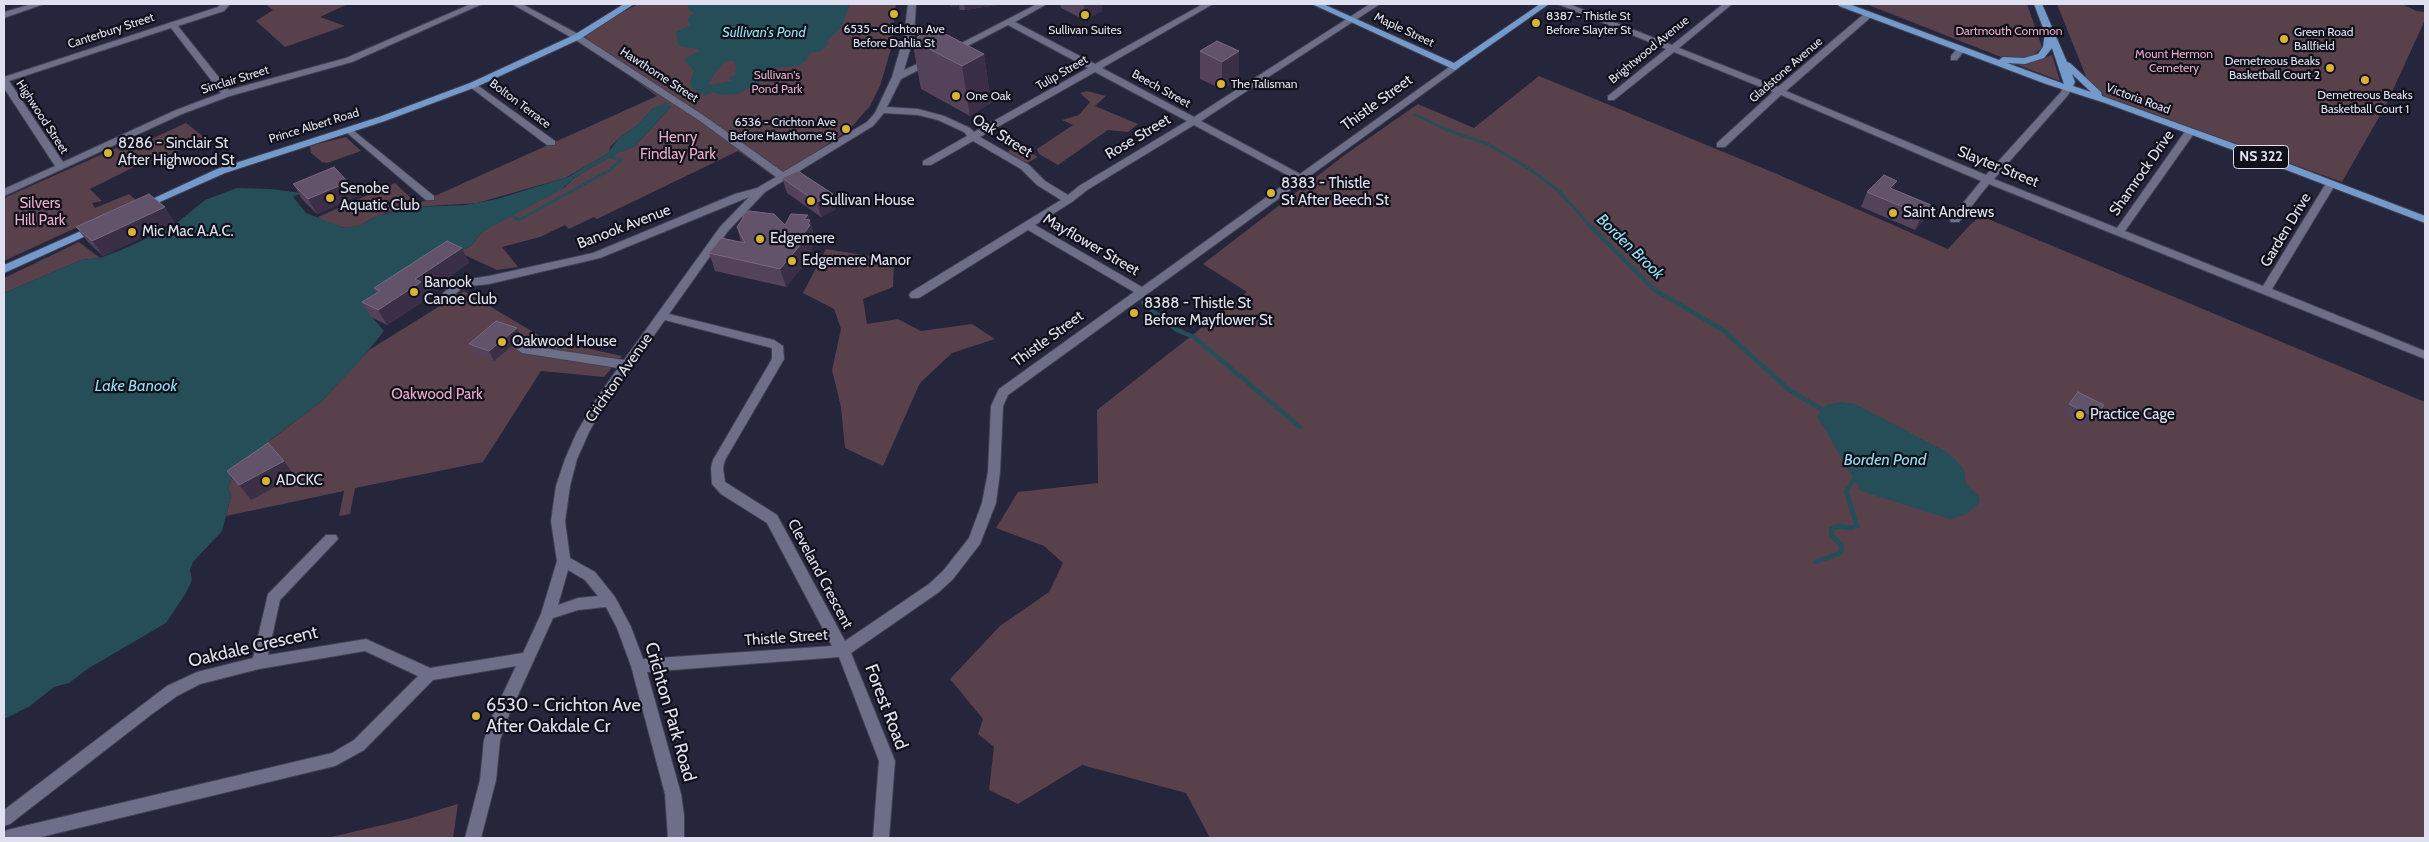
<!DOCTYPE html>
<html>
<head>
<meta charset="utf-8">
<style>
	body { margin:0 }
	#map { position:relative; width:2429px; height:842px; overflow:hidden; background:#25253b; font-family:Cabin,sans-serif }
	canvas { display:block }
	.frame { position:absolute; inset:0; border:5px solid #e0e1f0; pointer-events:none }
</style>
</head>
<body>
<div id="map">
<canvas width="2429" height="842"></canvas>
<div class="frame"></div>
</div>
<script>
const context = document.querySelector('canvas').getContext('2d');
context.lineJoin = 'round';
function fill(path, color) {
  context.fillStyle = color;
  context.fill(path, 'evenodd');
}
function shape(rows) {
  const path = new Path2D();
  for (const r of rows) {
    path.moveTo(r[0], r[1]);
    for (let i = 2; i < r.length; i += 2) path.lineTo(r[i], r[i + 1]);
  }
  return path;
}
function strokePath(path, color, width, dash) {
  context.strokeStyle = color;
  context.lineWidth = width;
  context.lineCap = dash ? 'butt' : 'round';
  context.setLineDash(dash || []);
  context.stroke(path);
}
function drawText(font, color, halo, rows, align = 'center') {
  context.font = font + ' Cabin,sans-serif';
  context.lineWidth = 4.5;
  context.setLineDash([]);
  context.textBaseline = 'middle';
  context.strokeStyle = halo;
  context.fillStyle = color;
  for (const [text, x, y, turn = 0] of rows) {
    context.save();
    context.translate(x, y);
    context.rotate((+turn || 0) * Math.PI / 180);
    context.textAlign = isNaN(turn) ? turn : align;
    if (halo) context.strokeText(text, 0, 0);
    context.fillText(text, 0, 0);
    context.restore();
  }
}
fill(shape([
	[265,4,348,4,320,17,345,26,285,47,256,21,273,10],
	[638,4,896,4,891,49,880,86,870,106,849,130,776,178,738,151,597,219,594,217,569,229,565,225,540,237,502,247,518,267,497,270,458,252,471,246,482,232,497,222,565,187,574,178,615,154,635,146,671,107,666,104,652,109,639,124,619,138,610,147,609,153,565,178,477,203,414,207,390,212,375,217,359,226,346,228,326,223,318,217,395,183,417,204,657,96,576,37],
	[1866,4,2027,4,2042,47,2034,55,2027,58,2006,59],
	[2057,4,2401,4,2417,11,2425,12,2425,20,2386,105,2342,182,2104,96,2087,79],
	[2052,55,2060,81,2016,64,2030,63],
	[1539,76,1777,174,1948,249,1970,225,1981,216,2425,402,2425,838,1210,838,1186,793,1082,765,1018,804,989,790,994,747,978,734,983,719,950,679,1000,626,1049,592,1063,563,1044,546,996,528,1018,492,1098,483,1097,410,1247,292,1203,264,1346,154,1418,104,1474,128],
	[1087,91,1106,96,1095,106,1138,124,1128,132,1108,130,1058,165,1039,154,1037,149,1073,125,1062,120,1079,115,1090,102,1080,93],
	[186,123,205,138,168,156,140,164,90,189,102,201,92,203,95,208,129,194,136,200,4,261,4,198,125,144,136,146],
	[346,137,361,151,327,163,322,162,311,153,310,146],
	[1018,145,1038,157,1027,163,1007,152],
	[79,242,100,258,81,260,4,293,4,278],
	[826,249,894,260,893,287,863,299,867,324,898,319,921,331,972,324,995,339,952,353,920,383,883,466,845,448,841,407,832,370,841,329,834,309,803,293],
	[464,291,545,339,622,356,604,377,541,371,483,462,355,488,350,514,339,516,344,491,226,516,231,496,228,488,232,477,267,443,322,401,369,350],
	[458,804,453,838,327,838,408,819]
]), '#59414c');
fill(shape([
	[687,4,850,4,841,28,826,42,830,43,821,51,810,53,806,61,798,66,774,68,760,83,737,94,723,95,712,92,705,96,691,87,690,82,694,71,684,59,699,51,697,49,679,46,677,41,676,32,690,25,688,21,689,16,695,13,689,10],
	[728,61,734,61,736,68,735,75,729,78,732,81,710,85,709,82,722,64],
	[666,103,671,107,635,146,615,154,574,178,562,189,482,232,471,246,462,250,372,317,384,331,358,363,322,401,268,442,232,477,228,488,231,496,222,531,193,562,190,570,192,580,186,593,166,623,89,668,69,683,54,687,30,706,4,719,4,293,81,260,100,258,126,248,173,226,205,200,237,188,271,189,301,193,293,197,306,213,344,228,359,226,377,216,414,207,465,205,497,199,568,177,608,153,619,138,639,124,652,109],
	[1840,402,1855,404,1949,453,1964,469,1966,484,1978,495,1980,502,1966,515,1950,519,1861,491,1817,416,1826,405]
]), '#254e58');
strokePath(shape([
	[1416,115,1447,130,1488,144,1531,170,1559,191,1590,226],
	[512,216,519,220,610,170,621,160,611,157]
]), '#254e58', 3);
strokePath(shape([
	[1588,224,1655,290,1723,330,1788,389,1821,409],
	[1143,303,1177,330,1194,337,1300,427],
	[1850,502,1846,491,1854,479]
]), '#254e58', 4.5);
strokePath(shape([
	[1815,562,1841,553,1842,546,1832,536,1831,529,1838,526,1851,528,1857,526,1849,501]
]), '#254e58', 5);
const minor = shape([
	[32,4,44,4,4,18,4,12,32,4],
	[221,4,230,4,224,11,178,26,229,90,346,58,471,4,482,4,352,62,230,96,182,114,4,196,4,189,55,166,4,88,4,77,218,7,221,4],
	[171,28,221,93,176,110,63,162,9,81,171,28],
	[512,4,522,4,580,35,706,117,783,172,867,122,875,113,892,77,904,36,908,4,916,4,914,36,904,70,928,59,934,59,936,61,901,79,887,107,918,109,944,116,970,128,974,132,1088,68,1008,25,954,53,951,54,946,51,1037,4,1047,4,1015,22,1095,64,1203,4,1213,4,1102,68,1194,117,1370,4,1380,4,1201,121,1300,174,1452,65,1458,65,1460,67,1008,395,1003,406,1000,472,996,503,980,544,953,579,939,592,851,653,895,761,889,838,873,838,879,761,839,657,647,672,681,794,684,815,684,838,668,838,665,794,631,666,617,628,606,607,578,610,553,618,509,715,500,740,496,780,481,838,465,838,480,780,484,740,493,715,516,666,433,680,364,750,335,766,37,838,4,838,4,832,7,830,332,753,354,740,418,676,365,651,259,669,200,684,177,696,152,714,10,824,4,826,4,810,167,686,197,672,253,658,268,594,326,535,336,535,338,539,280,600,268,655,366,639,430,668,523,653,541,614,557,561,551,521,556,486,565,459,577,432,597,398,618,368,522,353,516,349,522,345,624,360,720,227,749,197,600,258,489,284,463,287,445,304,441,305,435,301,456,281,489,276,593,253,735,194,757,188,776,177,700,121,574,39,512,4],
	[1095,72,1187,121,1079,186,1068,195,1045,181,1029,165,980,137,1095,72],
	[884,113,918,115,938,120,964,132,967,136,923,161,923,165,931,165,973,141,1021,169,1037,185,1061,200,911,292,909,295,911,298,919,298,1028,230,1134,292,999,389,991,406,988,472,982,503,969,538,943,571,929,584,845,641,777,515,725,482,723,468,725,460,784,359,783,346,774,340,669,314,728,231,765,192,873,126,884,113],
	[1194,125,1293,178,1142,287,1035,225,1072,202,1087,190,1194,125],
	[665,320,772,348,772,359,713,460,711,468,712,484,721,494,767,523,832,646,643,659,631,627,615,597,595,572,570,558,565,521,570,486,577,459,589,432,605,404,665,320],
	[568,570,585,580,598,596,578,598,558,605,568,570],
	[1558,4,1569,4,1672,45,1723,4,1732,4,1679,48,1778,87,1865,13,1871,13,1871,17,1786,91,1986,175,2061,92,2064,86,2070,86,2072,88,2068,95,1994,179,2117,228,2186,130,2194,130,2195,132,2125,231,2263,286,2325,185,2326,183,2334,183,2335,185,2272,289,2425,351,2425,359,1989,184,1959,222,1951,222,1950,220,1951,218,1981,181,1781,95,1725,147,1717,147,1717,143,1773,92,1674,52,1614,100,1608,100,1608,96,1666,49,1558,4],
	[1961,46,1964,47,1964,51,1957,60,1951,60,1951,56,1958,47,1961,46],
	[473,82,555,141,555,145,547,145,470,87,468,85,473,82],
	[349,127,434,196,434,200,426,200,346,132,346,128,349,127]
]);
const major = shape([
	[624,4,634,4,580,39,476,87,385,121,225,173,144,209,136,209,135,207,217,169,379,117,470,83,574,35,624,4],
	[1312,4,1323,4,1454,63,1540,4,1549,4,1455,70,1312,4],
	[1838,4,1849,4,1999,60,2003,57,2024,58,2038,54,2043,47,2045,33,2034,4,2042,4,2067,62,2070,63,2101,92,2102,96,2271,157,2425,216,2425,223,2263,161,2105,103,2046,84,1839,6,1838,4],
	[2052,48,2064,84,2007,63,2025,64,2044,58,2052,48],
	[2072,74,2091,92,2073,86,2075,82,2072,74],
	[97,224,102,227,101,229,4,273,4,265,97,224]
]);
strokePath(minor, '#414153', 2);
strokePath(major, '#414153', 2);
fill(minor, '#6d6e88');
fill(major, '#749acc');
fill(shape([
	[950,4,1004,4,965,10,960,10,959,6,951,7],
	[1060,4,1101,4,1102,11,1085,20,1061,8],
	[912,40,984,54,991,103,970,116,921,89],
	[1217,41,1239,79,1222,89,1200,79,1200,51],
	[782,178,836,209,821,217,787,193],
	[1897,181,1893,189,1931,205,1924,220,1915,230,1861,207,1867,192],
	[293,184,357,196,317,214,302,199],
	[808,215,815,238,814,240,815,243,811,249,812,255,786,287,715,271,709,253,741,242,737,227,785,225],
	[175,222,103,256,88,242,76,227],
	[462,248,469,263,427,292,430,297,387,325,371,317,362,302,377,293,374,288],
	[522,338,494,361,475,354,469,344],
	[2078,392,2097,415,2088,427,2063,414],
	[227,471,295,476,251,500]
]), '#54425a');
fill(shape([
	[951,4,959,4,959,6,951,7],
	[964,4,1004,4,965,10],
	[1084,4,1101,4,1102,11,1085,20],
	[1239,51,1239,79,1222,89,1222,62],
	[984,54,991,103,970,116,962,66],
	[1897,181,1890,196,1890,188],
	[348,182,357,196,317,214,308,199],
	[833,194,836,209,821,217,817,202],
	[1931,205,1924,220,1915,230,1922,215],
	[165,207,175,222,103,256,92,241],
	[808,215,815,238,814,240,815,243,811,249,812,255,786,287,780,269,802,236,804,219],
	[462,248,469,263,427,292,430,297,387,325,378,310,415,279],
	[517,328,522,338,494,361,489,351],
	[284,461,295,476,251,500,239,485]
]), '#3b2f47');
const building = shape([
	[934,28,984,54,962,66,912,40,934,28],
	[1217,41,1239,51,1222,62,1200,51,1217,41],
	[334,167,348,182,308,199,293,184,334,167],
	[798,171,833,194,817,202,782,178,798,171],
	[1884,175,1897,181,1890,188,1931,205,1922,215,1867,192,1884,175],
	[149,194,165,207,92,241,76,227,149,194],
	[749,211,774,214,785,225,791,214,808,215,804,219,810,220,808,224,810,225,802,236,807,237,780,269,709,253,721,238,745,243,737,227,743,218,743,214,749,211],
	[447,241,462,248,415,279,421,282,378,310,362,302,380,291,374,288,447,241],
	[496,321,517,328,489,351,469,344,496,321],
	[2078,392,2104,405,2095,417,2069,404,2078,392],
	[268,443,284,461,239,485,227,471,268,443]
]);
fill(building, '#63536a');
strokePath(building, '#76697f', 1);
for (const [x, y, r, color] of [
	[894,14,5,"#d8b434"],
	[1085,15,5,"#d8b434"],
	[1536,23,5,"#d8b434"],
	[2284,39,5,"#d8b434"],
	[2330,68,5,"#d8b434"],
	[2365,80,5,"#d8b434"],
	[1221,84,5,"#d8b434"],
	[956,96,5,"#d8b434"],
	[846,129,5,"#d8b434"],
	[108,153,5,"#d8b434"],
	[1271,193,5,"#d8b434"],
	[330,198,5,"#d8b434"],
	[811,201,5,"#d8b434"],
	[1893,213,5,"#d8b434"],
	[132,232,5,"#d8b434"],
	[760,239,5,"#d8b434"],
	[792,261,5,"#d8b434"],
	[414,292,5,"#d8b434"],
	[1134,313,5,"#d8b434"],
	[502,342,5,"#d8b434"],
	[2080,415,5,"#d8b434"],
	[266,481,5,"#d8b434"],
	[476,716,5,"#d8b434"]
]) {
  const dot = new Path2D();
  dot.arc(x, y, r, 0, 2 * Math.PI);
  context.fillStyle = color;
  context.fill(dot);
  strokePath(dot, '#10101a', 2);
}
drawText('12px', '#e0e1f0', '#10101a', [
	["8387 - Thistle St",1546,16],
	["Before Slayter St",1546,30],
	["6535 - Crichton Ave",894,29,"center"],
	["Before Dahlia St",894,43,"center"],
	["Sullivan Suites",1085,30,"center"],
	["Green Road",2294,32],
	["Ballfield",2294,46],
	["Demetreous Beaks",2320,61,"right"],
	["Basketball Court 2",2320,75,"right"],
	["The Talisman",1231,84],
	["Demetreous Beaks",2365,95,"center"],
	["Basketball Court 1",2365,109,"center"],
	["One Oak",966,96],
	["6536 - Crichton Ave",836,122,"right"],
	["Before Hawthorne St",836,136,"right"]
], 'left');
drawText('12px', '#e0e1f0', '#10101a', [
	["Maple Street",1404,30,25],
	["Canterbury Street",111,31,-18],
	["Brightwood Avenue",1649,50,-39],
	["Gladstone Avenue",1786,70,-41],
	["Tulip Street",1062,73,-30],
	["Hawthorne Street",659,75,33],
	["Sinclair Street",235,80,-17],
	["Beech Street",1161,89,29],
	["Victoria Road",2138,99,20],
	["Bolton Terrace",520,104,37],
	["Highwood Street",42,117,57],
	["Prince Albert Road",314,126,-17]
]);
drawText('12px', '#ebaec8', '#10101a', [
	["Dartmouth Common",2009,31],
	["Mount Hermon",2174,54],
	["Cemetery",2174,68],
	["Sullivan's",777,75],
	["Pond Park",777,89]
]);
drawText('italic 14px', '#95dff3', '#10101a', [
	["Sullivan's Pond",764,33]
]);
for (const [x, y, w] of [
	[2261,157,55]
]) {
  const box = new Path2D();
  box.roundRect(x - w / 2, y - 11.5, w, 23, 4);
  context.fillStyle = '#10101a';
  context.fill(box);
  strokePath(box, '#e0e1f0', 1);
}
drawText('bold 14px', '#e0e1f0', null, [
	["NS 322",2261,157]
]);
drawText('15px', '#e0e1f0', '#10101a', [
	["Thistle Street",1377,103,-36],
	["Oak Street",1002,136,32],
	["Rose Street",1138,137,-31],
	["Slayter Street",1998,167,22],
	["Shamrock Drive",2142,173,-55],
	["Banook Avenue",624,227,-21],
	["Garden Drive",2286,230,-59],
	["Mayflower Street",1091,245,30],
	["Thistle Street",1048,339,-36],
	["Crichton Avenue",619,378,-55],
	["Cleveland Crescent",820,574,62],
	["Thistle Street",786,638,-4]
]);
drawText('15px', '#ebaec8', '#10101a', [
	["Henry",678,138],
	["Findlay Park",678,155],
	["Silvers",40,204],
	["Hill Park",40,221],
	["Oakwood Park",437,395]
]);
drawText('15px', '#e0e1f0', '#10101a', [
	["8286 - Sinclair St",118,144],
	["After Highwood St",118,161],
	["8383 - Thistle",1281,184],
	["St After Beech St",1281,201],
	["Senobe",340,189],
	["Aquatic Club",340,206],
	["Sullivan House",821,201],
	["Saint Andrews",1903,213],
	["Mic Mac A.A.C.",142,232],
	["Edgemere",770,239],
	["Edgemere Manor",802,261],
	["Banook",424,283],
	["Canoe Club",424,300],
	["8388 - Thistle St",1144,304],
	["Before Mayflower St",1144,321],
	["Oakwood House",512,342],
	["Practice Cage",2090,415],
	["ADCKC",276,481]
], 'left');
drawText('italic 16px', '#95dff3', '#10101a', [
	["Borden Brook",1630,247,44],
	["Lake Banook",136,386],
	["Borden Pond",1885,460]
]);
drawText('18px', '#e0e1f0', '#10101a', [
	["Oakdale Crescent",253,647,-13],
	["Forest Road",886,707,69],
	["Crichton Park Road",670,712,74]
]);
drawText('18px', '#e0e1f0', '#10101a', [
	["6530 - Crichton Ave",486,706],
	["After Oakdale Cr",486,727]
], 'left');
</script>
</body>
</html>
